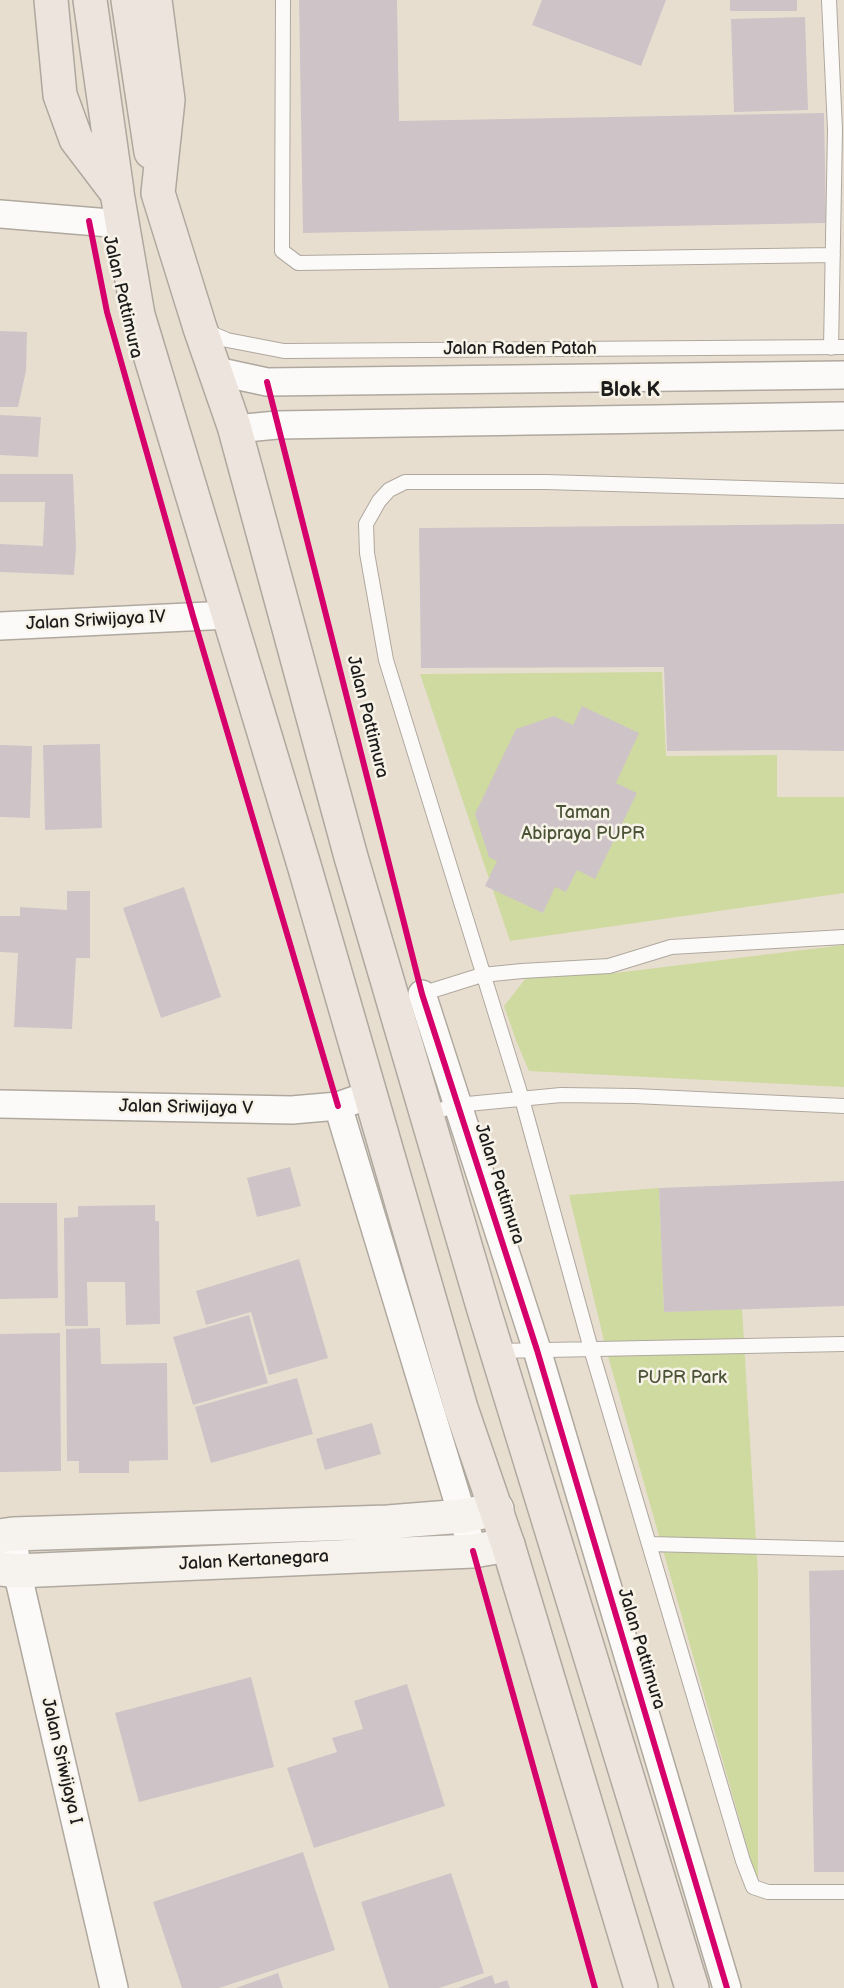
<!DOCTYPE html>
<html>
<head>
<meta charset="utf-8">
<style>
	body { margin:0 }
	canvas { display:block; background:#e8ded0 }
</style>
</head>
<body>
<canvas width="844" height="1988"></canvas>
<script>
const context = document.querySelector('canvas').getContext('2d');
context.lineJoin = 'round';
function fill(path, color) {
  context.fillStyle = color;
  context.fill(path, 'evenodd');
}
function shape(rows) {
  const path = new Path2D();
  for (const r of rows) {
    path.moveTo(r[0], r[1]);
    for (let i = 2; i < r.length; i += 2) path.lineTo(r[i], r[i + 1]);
  }
  return path;
}
function strokePath(path, color, width, dash) {
  context.strokeStyle = color;
  context.lineWidth = width;
  context.lineCap = dash ? 'butt' : 'round';
  context.setLineDash(dash || []);
  context.stroke(path);
}
function drawText(font, color, halo, rows, align = 'center') {
  context.font = font + ' "Balsamiq Sans",sans-serif';
  context.lineWidth = 5;
  context.setLineDash([]);
  context.textBaseline = 'middle';
  context.strokeStyle = halo;
  context.fillStyle = color;
  for (const [text, x, y, turn = 0] of rows) {
    context.save();
    context.translate(x, y);
    context.rotate((+turn || 0) * Math.PI / 180);
    context.textAlign = isNaN(turn) ? turn : align;
    if (halo) context.strokeText(text, 0, 0);
    context.fillText(text, 0, 0);
    context.restore();
  }
}
fill(shape([
	[662,672,666,756,777,755,777,797,844,797,844,893,510,941,420,674],
	[844,945,844,1087,529,1071,517,1043,504,1006,526,978,615,973],
	[659,1188,664,1312,742,1308,758,1575,758,1885,606,1349,569,1195]
]), '#cfdaa1');
fill(shape([
	[299,0,397,0,399,121,824,113,826,223,303,233],
	[542,0,666,0,641,66,532,25],
	[730,0,797,0,797,11,730,11],
	[805,17,808,110,734,112,731,19],
	[0,331,27,332,26,371,18,407,0,407],
	[0,415,41,417,38,457,0,455],
	[0,474,73,474,76,547,74,575,0,572,0,544,43,546,45,502,0,502],
	[844,524,844,751,778,750,667,751,664,667,421,668,419,528],
	[582,706,639,733,616,783,637,793,595,879,577,870,566,892,555,887,543,913,485,886,497,861,489,857,475,814,516,729,554,716,573,725],
	[100,744,102,828,45,830,43,745],
	[0,745,32,746,30,818,0,817],
	[184,887,221,997,161,1018,123,908],
	[67,891,90,891,90,958,76,958,72,1029,14,1027,18,953,0,952,0,916,20,916,20,907,67,910],
	[290,1167,301,1206,257,1217,247,1178],
	[844,1181,844,1306,664,1312,659,1188],
	[0,1203,57,1203,58,1298,0,1299],
	[155,1205,155,1221,159,1221,160,1324,126,1325,125,1282,87,1282,88,1326,65,1326,64,1218,78,1217,78,1206],
	[299,1259,328,1358,269,1375,251,1312,206,1325,196,1291],
	[249,1315,268,1383,193,1405,173,1337],
	[100,1328,101,1364,167,1363,168,1460,129,1461,129,1473,79,1473,79,1461,67,1461,66,1329],
	[60,1333,61,1471,0,1472,0,1334],
	[297,1378,313,1434,211,1463,195,1407],
	[372,1423,381,1454,325,1470,316,1439],
	[844,1570,844,1872,814,1872,809,1571],
	[251,1677,274,1767,139,1802,115,1713],
	[407,1684,445,1806,314,1848,287,1768,337,1752,332,1738,363,1729,354,1701],
	[303,1852,335,1950,219,1988,182,1988,153,1902],
	[451,1873,484,1973,439,1988,389,1988,361,1902],
	[278,1973,283,1988,236,1988],
	[492,1975,495,1984,507,1980,510,1988,458,1988]
]), '#cec4c7');
const lane = shape([
	[283,0,282,251,298,263,833,255],
	[829,0,835,130,831,348],
	[204,330,227,340,284,351,844,347],
	[844,491,546,482,405,482,389,490,379,501,366,524,367,553,386,660,522,1099,591,1349,743,1861,753,1887,768,1892,844,1892],
	[418,995,482,975,522,971,609,966,671,947,844,937],
	[427,1114,457,1105,561,1095,635,1096,844,1106],
	[497,1351,844,1344],
	[649,1544,844,1549]
]);
const street = shape([
	[0,214,122,224],
	[216,371,267,382,844,375],
	[235,429,277,425,844,416],
	[0,626,229,615],
	[422,994,537,1350,727,1988],
	[0,1104,292,1110,338,1106,355,1100],
	[338,1106,473,1551],
	[13,1534,17,1571,114,1988]
]);
const secondary = shape([
	[0,1536,13,1534,388,1522,463,1516,497,1509],
	[0,1569,17,1571,473,1551,508,1545]
]);
const primary = shape([
	[51,0,60,95,76,139,117,193,138,315,304,865,461,1408,508,1545,641,1988],
	[90,0,117,191],
	[128,0,151,152],
	[155,0,168,100,158,193,200,328,234,426,351,857,484,1310,692,1988]
]);
strokePath(lane, '#afa89f', 16);
strokePath(street, '#afa89f', 30);
strokePath(secondary, '#afa89f', 36);
strokePath(primary, '#afa89f', 36);
strokePath(lane, '#fcfaf8', 14);
strokePath(street, '#fcfaf8', 27);
strokePath(secondary, '#f6f2ed', 33);
strokePath(primary, '#ede5dd', 33);
strokePath(shape([
	[89,221,107,312,193,616,338,1106],
	[267,382,422,994,537,1350,727,1988],
	[473,1551,595,1988]
]), '#d6006c', 6);
drawText('18px', '#1c1c1c', '#f7f3e8', [
	["Jalan Pattimura",122,297,77],
	["Jalan Raden Patah",520,349],
	["Jalan Sriwijaya IV",96,621,-3],
	["Jalan Pattimura",367,717,76],
	["Jalan Sriwijaya V",186,1108,1],
	["Jalan Pattimura",499,1184,72],
	["Jalan Kertanegara",254,1561,-3],
	["Jalan Pattimura",641,1649,73],
	["Jalan Sriwijaya I",61,1761,77]
]);
drawText('18px', '#4c5438', '#f7f3e8', [
	["Taman",583,813],
	["Abipraya PUPR",583,834],
	["PUPR Park",682,1378]
]);
drawText('bold 20px', '#1c1c1c', '#f7f3e8', [
	["Blok K",630,391]
]);
</script>
</body>
</html>
